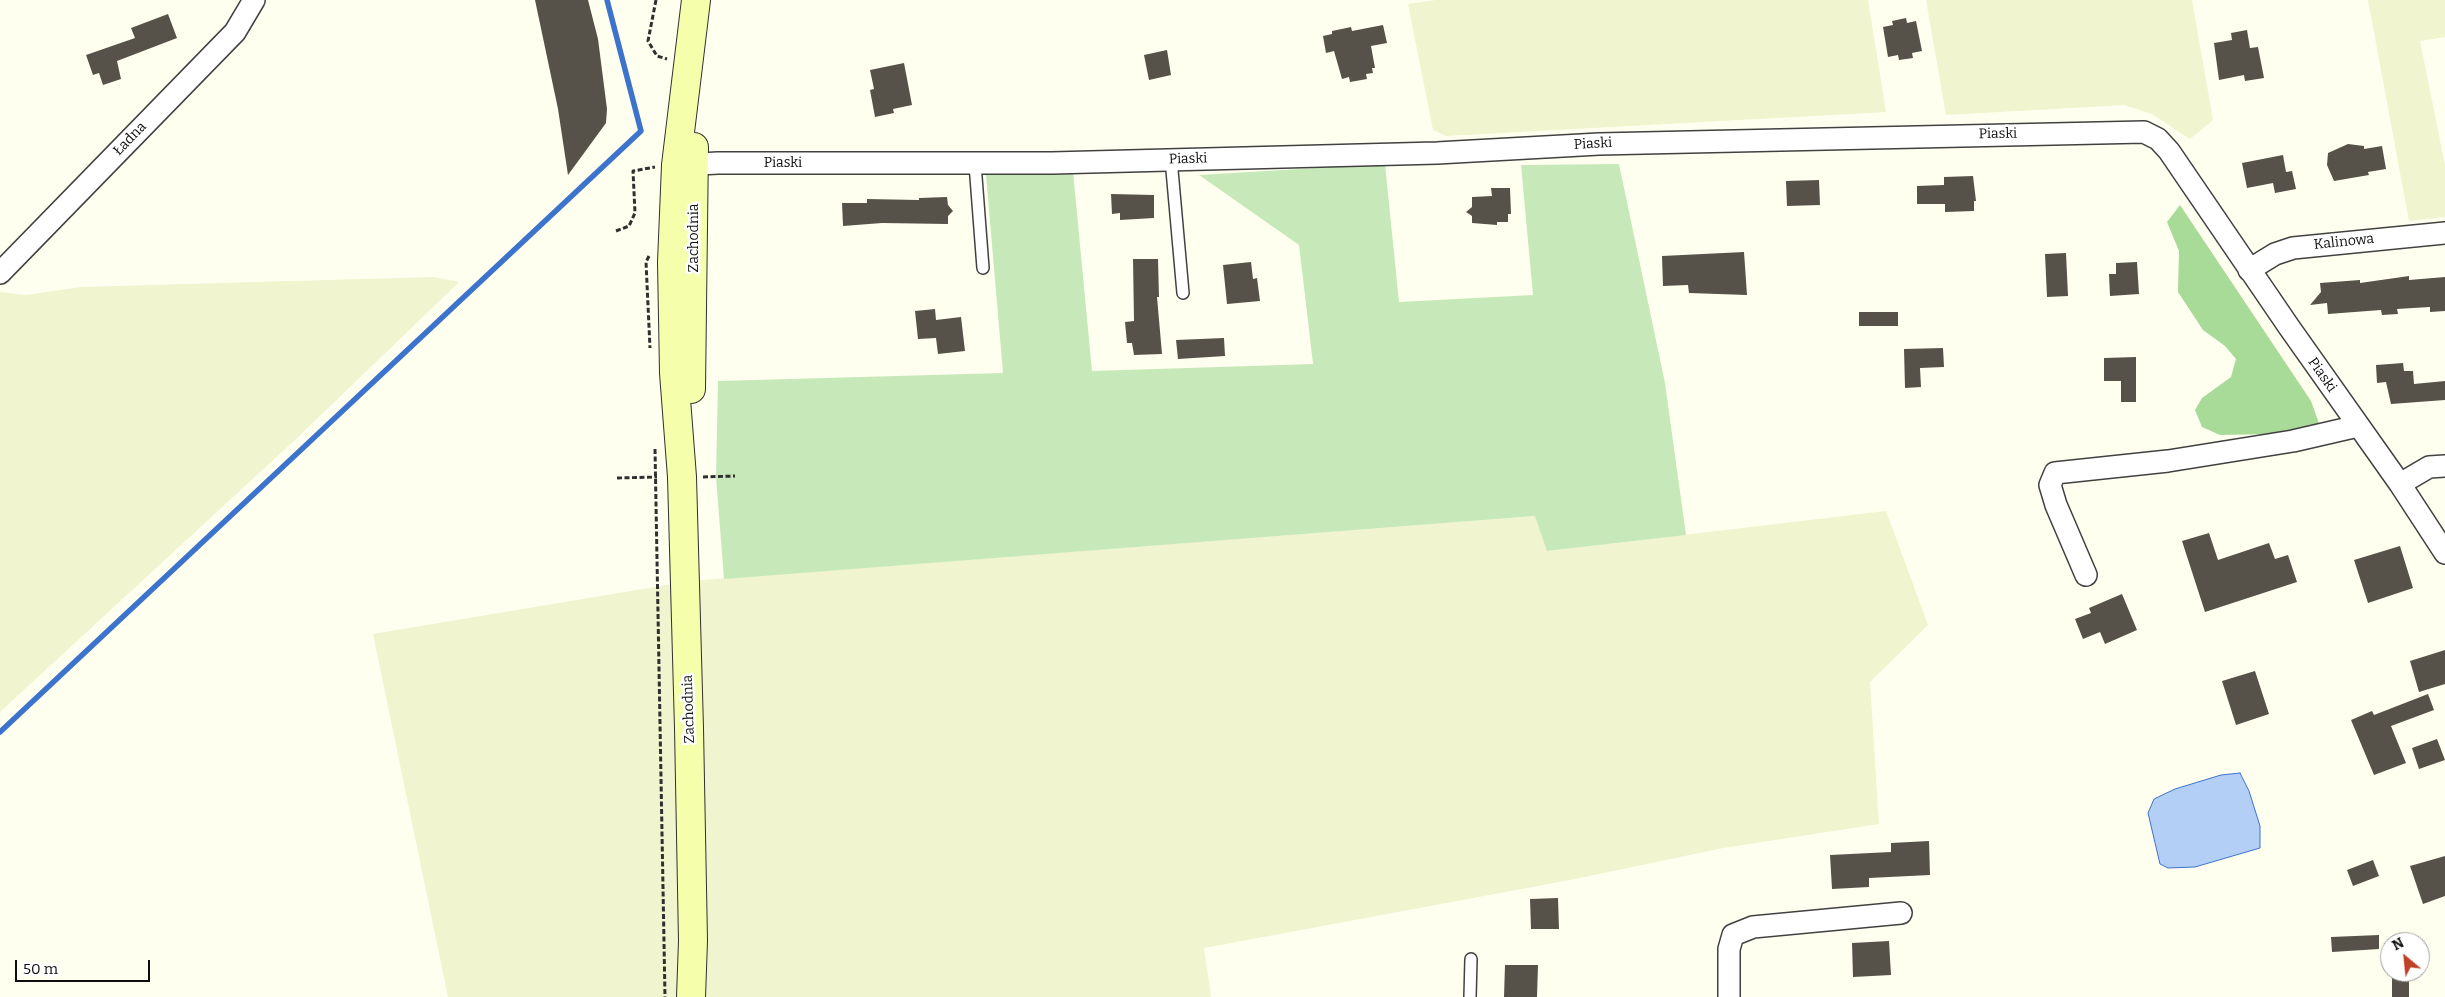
<!DOCTYPE html>
<html>
<head>
<meta charset="utf-8">
<style>
	body { margin:0 }
	#map { position:relative; width:2445px; height:997px; overflow:hidden; background:#ffffef; font-family:Bitter,serif }
	canvas { display:block }
	.north { position:absolute; left:2380px; top:932px; width:50px; height:50px; box-sizing:border-box; background:#fff; border:1px solid #9f9f9f; border-radius:50%; rotate:332deg; font-size:14px; font-weight:700; line-height:20px; text-align:center; color:#0e0e0e }
	.north::after { content:''; display:block; margin:auto; width:18px; height:22px; background:#bd4027; clip-path:polygon(50% 0,100% 100%,50% 72%,0 100%) }
	.scale { position:absolute; left:15px; top:960px; width:135px; height:22px; box-sizing:border-box; border:2px solid #0e0e0e; border-top:0; padding-left:6px; font-size:15px; line-height:18px; white-space:nowrap; color:#0e0e0e; -webkit-text-stroke:4px #fff; paint-order:stroke }
</style>
</head>
<body>
<div id="map">
<canvas width="2445" height="997"></canvas>
<div class="north">N</div>
<div class="scale">50 m</div>
</div>
<script>
const context = document.querySelector('canvas').getContext('2d');
context.lineJoin = 'round';
function fill(path, color) {
  context.fillStyle = color;
  context.fill(path, 'evenodd');
}
function shape(rows) {
  const path = new Path2D();
  for (const r of rows) {
    path.moveTo(r[0], r[1]);
    for (let i = 2; i < r.length; i += 2) path.lineTo(r[i], r[i + 1]);
  }
  return path;
}
function strokePath(path, color, width, dash) {
  context.strokeStyle = color;
  context.lineWidth = width;
  context.lineCap = dash ? 'butt' : 'round';
  context.setLineDash(dash || []);
  context.stroke(path);
}
function drawText(font, color, halo, rows, align = 'center') {
  context.font = font + ' Bitter,serif';
  context.lineWidth = 5;
  context.setLineDash([]);
  context.textBaseline = 'middle';
  context.strokeStyle = halo;
  context.fillStyle = color;
  for (const [text, x, y, turn = 0] of rows) {
    context.save();
    context.translate(x, y);
    context.rotate((+turn || 0) * Math.PI / 180);
    context.textAlign = isNaN(turn) ? turn : align;
    if (halo) context.strokeText(text, 0, 0);
    context.fillText(text, 0, 0);
    context.restore();
  }
}
fill(shape([
	[1436,0,1868,0,1886,112,1446,136,1433,130,1408,4],
	[1926,0,2192,0,2213,120,2190,139,2152,114,2124,105,1946,115],
	[2368,0,2445,0,2445,37,2420,41,2445,165,2445,217,2409,221],
	[434,277,459,282,297,438,0,712,0,292,26,295,81,287],
	[1886,511,1928,625,1870,682,1879,824,1723,848,1570,880,1204,948,1211,997,448,997,373,634,691,581,1536,516,1548,551]
]), '#f0f4cf');
fill(shape([
	[1385,164,1399,302,1533,295,1521,165,1619,164,1665,383,1686,535,1547,551,1535,516,724,579,716,477,718,381,1003,373,986,175,1073,171,1092,371,1313,364,1299,245,1199,175]
]), '#c7e9b9');
fill(shape([
	[2180,205,2311,401,2320,426,2269,434,2220,435,2202,427,2195,410,2202,398,2231,377,2236,359,2225,346,2203,330,2178,292,2179,251,2167,222]
]), '#a8da98');
const water = shape([
	[2240,773,2249,791,2260,826,2260,848,2195,867,2168,868,2160,864,2148,813,2154,799,2175,789,2221,775,2240,773]
]);
fill(water, '#b4cff6');
strokePath(water, '#3c73cc', 1);
strokePath(shape([
	[0,732,641,131,607,0]
]), '#3c73cc', 5.5);
fill(shape([
	[535,0,588,0,598,39,607,109,606,123,568,175,558,109],
	[168,14,177,38,117,61,121,79,103,85,99,73,93,75,86,55,135,38,131,28],
	[1906,18,1907,23,1916,21,1922,51,1912,53,1913,58,1899,60,1898,55,1888,57,1883,27,1893,25,1892,21],
	[1383,25,1387,43,1371,46,1375,68,1372,68,1373,73,1366,74,1367,79,1350,82,1349,77,1342,79,1334,51,1326,53,1323,36,1332,34,1332,31,1351,27,1352,31],
	[2247,30,2250,48,2258,47,2264,78,2245,81,2244,75,2219,80,2214,43,2232,40,2231,33],
	[1167,50,1171,75,1149,80,1144,55],
	[904,63,912,105,893,109,894,113,875,117,870,90,874,89,870,70],
	[2348,144,2364,146,2364,149,2382,146,2386,169,2368,172,2369,175,2334,181,2327,165,2328,153],
	[2283,155,2286,172,2292,171,2296,189,2275,193,2273,183,2247,188,2242,163],
	[1973,176,1976,201,1974,201,1974,211,1945,212,1945,204,1917,204,1917,186,1944,185,1944,177],
	[1819,180,1820,205,1787,206,1786,181],
	[1491,188,1510,188,1511,214,1508,214,1508,222,1497,222,1497,225,1472,223,1472,216,1466,212,1472,207,1472,197,1492,196],
	[1111,194,1154,195,1154,218,1120,220,1120,213,1112,214],
	[947,197,948,205,953,211,948,216,948,224,882,223,843,226,842,203,867,203,867,199,919,200,919,198],
	[1744,252,1747,295,1689,293,1688,285,1663,286,1662,256],
	[2066,253,2068,296,2047,297,2045,254],
	[1133,259,1158,259,1159,297,1157,297,1162,354,1134,355,1132,343,1127,343,1125,322,1134,321],
	[1251,262,1253,279,1257,278,1260,301,1227,304,1223,265],
	[2137,262,2139,294,2110,296,2109,274,2116,274,2116,263],
	[2409,276,2409,280,2445,277,2445,311,2430,312,2430,307,2397,309,2398,314,2382,315,2381,310,2328,314,2327,303,2310,305,2321,292,2320,283,2360,280,2360,283],
	[935,309,936,320,961,317,965,351,938,354,936,338,918,339,915,311],
	[1859,312,1898,312,1898,326,1859,326],
	[1224,338,1225,356,1178,359,1176,340],
	[1943,348,1944,367,1920,368,1921,387,1905,388,1904,349],
	[2136,357,2136,402,2121,402,2121,381,2104,381,2104,358],
	[2403,363,2404,371,2413,371,2414,384,2445,381,2445,400,2391,404,2386,382,2377,383,2376,365],
	[2209,533,2218,560,2269,543,2275,559,2288,555,2297,582,2205,612,2182,541],
	[2400,546,2413,588,2368,603,2354,560],
	[2122,594,2137,630,2105,644,2100,632,2083,639,2075,619,2091,613,2089,608],
	[2445,650,2445,684,2419,692,2410,661],
	[2255,671,2269,714,2236,725,2222,681],
	[2428,694,2434,710,2391,726,2406,763,2374,775,2351,720,2372,711,2374,715],
	[2437,739,2445,760,2419,769,2412,748],
	[1929,841,1930,875,1869,878,1869,887,1832,889,1830,855,1891,852,1891,843],
	[2445,856,2445,896,2423,904,2410,866],
	[2373,860,2379,876,2353,886,2347,870],
	[1558,898,1559,929,1531,929,1530,899],
	[2379,935,2379,949,2332,952,2331,937],
	[1889,941,1891,975,1853,977,1852,943],
	[1505,965,1538,965,1537,997,1504,997],
	[2392,978,2409,978,2409,997,2392,997]
]), '#56524a');
const lane = shape([
	[1171,159,1183,293],
	[975,164,983,268],
	[1470,997,1471,959]
]);
const street = shape([
	[680,165,718,163,1052,163,1437,153,1599,144,2144,132,2158,139,2169,151,2289,327,2400,484,2445,553],
	[2249,270,2275,254,2293,248,2445,233],
	[0,273,235,32,254,0],
	[2400,484,2429,467,2445,466],
	[2086,575,2056,505,2050,485,2055,473,2168,461,2293,441,2358,426],
	[1729,997,1729,949,1733,935,1753,927,1901,913]
]);
const secondary = shape([
	[691,389,694,147],
	[691,997,693,941,689,728,682,477,674,373,672,262,676,165,696,0]
]);
strokePath(lane, '#414141', 14);
strokePath(street, '#414141', 24);
strokePath(secondary, '#303030', 30);
strokePath(shape([
	[656,0,648,41,657,56,667,59],
	[616,231,629,226,635,213,633,171,655,167],
	[649,256,646,262,650,348],
	[655,449,665,997],
	[703,477,735,476],
	[617,478,657,477]
]), '#303030', 3, [5, 2.5]);
strokePath(lane, '#fff', 11);
strokePath(street, '#fff', 21);
strokePath(secondary, '#f5feab', 28);
drawText('14px', '#0e0e0e', '#fff', [
	["Piaski",1998,134,-1],
	["Ładna",130,139,-46],
	["Piaski",1593,144,-3],
	["Piaski",1188,159,-2],
	["Piaski",783,163],
	["Zachodnia",694,238,-90],
	["Kalinowa",2344,242,-6],
	["Piaski",2322,375,55],
	["Zachodnia",689,709,-92]
]);
</script>
</body>
</html>
